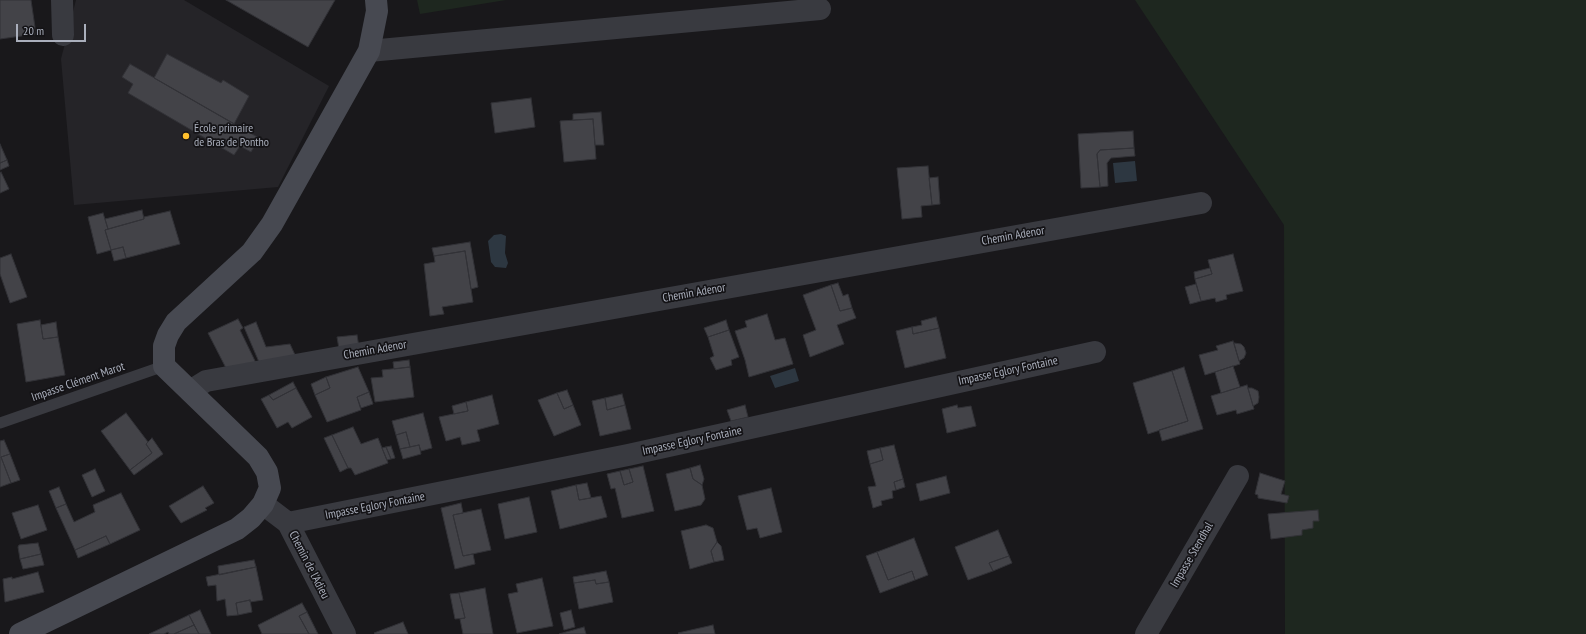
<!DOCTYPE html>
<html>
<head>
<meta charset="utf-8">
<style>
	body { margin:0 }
	#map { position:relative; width:1586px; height:634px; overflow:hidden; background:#19181b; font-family:"PT Sans Narrow",sans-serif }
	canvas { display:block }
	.scale { position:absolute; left:16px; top:24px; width:70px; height:18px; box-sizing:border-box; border:2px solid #aaafbc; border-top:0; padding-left:5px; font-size:12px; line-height:14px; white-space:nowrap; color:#aaafbc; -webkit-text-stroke:3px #141316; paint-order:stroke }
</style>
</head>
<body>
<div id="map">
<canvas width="1586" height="634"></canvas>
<div class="scale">20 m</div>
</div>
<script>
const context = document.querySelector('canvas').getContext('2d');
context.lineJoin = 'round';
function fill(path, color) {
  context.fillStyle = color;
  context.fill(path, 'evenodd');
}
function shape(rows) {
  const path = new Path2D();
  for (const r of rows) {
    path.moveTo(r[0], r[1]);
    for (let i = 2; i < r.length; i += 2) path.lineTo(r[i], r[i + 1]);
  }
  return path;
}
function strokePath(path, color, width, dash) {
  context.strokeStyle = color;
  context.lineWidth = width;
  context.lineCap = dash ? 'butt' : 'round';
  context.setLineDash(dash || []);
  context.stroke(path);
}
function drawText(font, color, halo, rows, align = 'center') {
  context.font = font + ' "PT Sans Narrow",sans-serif';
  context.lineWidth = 3.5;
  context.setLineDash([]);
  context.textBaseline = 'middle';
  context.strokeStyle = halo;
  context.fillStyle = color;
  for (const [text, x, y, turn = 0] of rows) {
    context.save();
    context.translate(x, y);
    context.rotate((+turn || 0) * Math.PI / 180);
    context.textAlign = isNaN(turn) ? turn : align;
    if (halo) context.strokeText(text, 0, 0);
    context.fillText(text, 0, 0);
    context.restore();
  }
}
fill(shape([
	[76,0,184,0,329,86,278,187,74,205,61,59]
]), '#252428');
fill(shape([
	[417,0,506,0,420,14],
	[1135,0,1586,0,1586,634,1285,634,1284,225]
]), '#1e271f');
fill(shape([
	[1135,161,1137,181,1115,183,1113,163],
	[501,234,506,236,505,253,508,263,506,268,495,267,491,262,488,241,494,235],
	[795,368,799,381,775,388,770,376]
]), '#2d3741');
const building = shape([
	[0,0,31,0,36,34,0,39,0,0],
	[226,0,335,0,308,47,226,0],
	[167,54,221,83,223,80,249,96,234,124,154,78,167,54],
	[130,64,259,138,251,152,240,146,234,155,128,93,133,84,122,77,130,64],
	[531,98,535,127,495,133,491,103,531,98],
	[601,112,604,145,595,145,593,119,573,120,573,114,601,112],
	[593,119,596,159,564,162,560,121,593,119],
	[1133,131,1134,148,1100,150,1097,154,1100,187,1081,188,1078,134,1133,131],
	[0,144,7,160,0,163,0,144],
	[1134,148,1135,156,1111,158,1107,163,1108,186,1100,187,1097,154,1100,150,1134,148],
	[7,160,9,166,0,170,0,163,7,160],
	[928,166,932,205,921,206,922,217,902,219,897,168,928,166],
	[1,172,9,189,0,193,0,173,1,172],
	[938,177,940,204,932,205,929,178,938,177],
	[142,210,144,219,108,229,105,219,142,210],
	[170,211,180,244,126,258,123,247,111,250,105,230,144,219,144,217,170,211],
	[103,213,108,229,105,230,111,250,97,254,88,217,103,213],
	[470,242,478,287,471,289,465,251,434,256,432,248,470,242],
	[123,247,126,258,114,261,111,250,123,247],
	[465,251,473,302,442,307,444,314,430,316,424,264,435,262,434,256,465,251],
	[11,254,27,297,10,303,0,274,0,258,11,254],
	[1233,254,1243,291,1226,295,1227,299,1216,302,1215,298,1201,301,1195,279,1212,274,1208,260,1233,254],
	[1210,268,1212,274,1195,279,1194,272,1210,268],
	[838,283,843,296,848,294,852,308,840,311,831,285,838,283],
	[1196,284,1201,301,1190,304,1185,287,1196,284],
	[831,285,840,311,852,308,856,318,837,325,844,344,810,357,803,335,816,330,803,295,831,285],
	[767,314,775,340,785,338,793,364,749,377,745,360,735,331,747,327,745,321,767,314],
	[936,317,939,328,913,334,912,327,922,325,921,321,936,317],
	[238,319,243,328,240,330,256,363,227,370,208,333,238,319],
	[40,320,43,339,58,337,65,375,26,382,17,324,40,320],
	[726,320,729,330,708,337,704,328,726,320],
	[56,322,58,337,43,339,41,325,56,322],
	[256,322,266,347,290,344,296,357,259,362,244,327,256,322],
	[912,327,913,334,939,328,946,358,905,368,896,331,912,327],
	[729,330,739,357,731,360,732,365,716,370,710,358,714,356,708,337,729,330],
	[357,335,360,353,340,355,337,337,357,335],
	[1233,341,1240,364,1205,375,1199,355,1218,350,1216,346,1233,341],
	[1234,343,1241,344,1244,347,1246,353,1244,358,1239,361,1234,343],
	[409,360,410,367,394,369,393,362,409,360],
	[1233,366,1240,387,1221,393,1215,372,1233,366],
	[358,367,369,392,357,397,361,410,327,422,315,395,330,388,326,377,358,367],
	[410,367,414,397,375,402,371,378,383,377,382,370,410,367],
	[1184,367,1203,429,1162,441,1159,430,1188,421,1172,371,1184,367],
	[1172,371,1188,421,1148,434,1133,383,1172,371],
	[326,377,330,388,315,395,311,384,326,377],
	[293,382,296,388,273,400,269,395,293,382],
	[1247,385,1254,409,1237,414,1236,410,1217,415,1211,396,1247,385],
	[296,388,312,417,292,428,288,422,277,428,261,399,269,395,273,400,296,388],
	[1248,388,1252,388,1258,391,1259,397,1258,403,1253,406,1248,388],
	[567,390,573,405,564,409,557,393,567,390],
	[369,392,373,404,361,408,357,397,369,392],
	[557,393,564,409,573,405,581,425,554,436,538,400,557,393],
	[622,394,625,405,607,410,605,398,622,394],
	[492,395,499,424,477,430,480,441,462,445,460,437,446,441,439,417,468,411,466,402,492,395],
	[605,398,607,410,625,405,631,429,600,436,592,401,605,398],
	[466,402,468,411,454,414,452,406,466,402],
	[745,405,748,417,731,421,727,410,745,405],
	[957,405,958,408,971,406,976,426,947,433,942,409,957,405],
	[126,413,148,442,146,444,152,453,130,470,101,431,126,413],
	[423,413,432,448,421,451,419,445,410,447,406,432,396,435,392,421,423,413],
	[353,427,361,444,378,438,388,463,355,475,351,468,348,468,332,435,353,427],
	[406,432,410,447,400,449,396,435,406,432],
	[332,435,348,468,340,472,324,438,332,435],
	[152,438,163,454,134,475,130,470,152,453,146,444,152,438],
	[4,440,10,454,1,457,11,483,0,487,0,441,4,440],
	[419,445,421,454,403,459,400,449,419,445],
	[894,445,903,479,894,482,896,490,892,491,893,498,881,501,882,505,873,508,868,487,876,486,870,464,883,460,880,448,894,445],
	[391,446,395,458,391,459,386,447,391,446],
	[386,447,391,459,387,460,382,448,386,447],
	[880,448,883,460,870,464,867,451,880,448],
	[10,454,20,480,11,483,1,457,10,454],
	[700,465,704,479,702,485,693,479,690,468,700,465],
	[643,466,654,511,622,518,615,488,611,489,607,474,620,471,624,485,633,482,629,469,643,466],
	[690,468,693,479,702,485,705,499,701,505,675,511,666,474,690,468],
	[95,469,105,491,92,497,82,475,95,469],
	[629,469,633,482,624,485,620,471,629,469],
	[1260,473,1285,481,1281,494,1289,496,1287,503,1258,498,1258,495,1255,494,1260,473],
	[946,476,950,493,920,501,916,484,946,476],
	[903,479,905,487,896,490,894,482,903,479],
	[587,483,591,498,579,500,576,485,587,483],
	[576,485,579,500,601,496,607,517,560,529,551,491,576,485],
	[203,486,214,503,205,508,207,510,181,523,169,506,203,486],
	[59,487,66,504,56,508,49,491,59,487],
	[771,488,782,532,760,538,757,528,747,530,738,496,771,488],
	[121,493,140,530,110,544,106,536,75,550,56,508,66,504,74,522,95,512,93,505,121,493],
	[529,497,537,532,505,539,498,504,529,497],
	[461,503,463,513,453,515,463,556,473,554,475,564,455,569,441,508,461,503],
	[38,505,47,530,21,539,12,513,38,505],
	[481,509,491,550,463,556,453,515,481,509],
	[1318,510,1319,521,1313,521,1313,528,1302,530,1302,535,1271,539,1268,514,1318,510],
	[706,525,713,528,717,542,711,551,714,562,690,569,681,531,706,525],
	[998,530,1009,556,989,563,993,571,968,580,955,547,998,530],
	[106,536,110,544,78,558,75,550,106,536],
	[914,538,928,575,915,580,912,571,888,580,877,552,914,538],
	[717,542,721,546,724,560,714,562,711,551,717,542],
	[38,543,41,554,20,559,18,547,19,545,38,543],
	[877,552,888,580,912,571,915,580,880,593,866,556,877,552],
	[41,554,44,565,23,569,20,559,41,554],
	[1009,556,1012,563,993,571,989,563,1009,556],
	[254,560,256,567,219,575,218,566,254,560],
	[256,567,263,600,250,602,250,600,236,603,238,615,227,616,225,599,217,601,216,585,208,586,206,577,256,567],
	[606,571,609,582,596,584,595,580,574,583,573,577,606,571],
	[38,572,44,592,5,602,3,579,12,577,12,579,38,572],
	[542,578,553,626,517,633,508,594,518,592,516,584,542,578],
	[595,580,596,584,609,582,613,602,579,609,574,583,595,580],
	[485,588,493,634,463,634,460,619,465,618,459,593,485,588],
	[459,593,465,618,455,619,450,594,459,593],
	[250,600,252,612,238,615,236,603,250,600],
	[302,603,307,612,299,616,309,634,262,634,258,625,302,603],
	[200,610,211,634,199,634,189,615,200,610],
	[571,610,575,627,564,630,560,613,571,610],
	[307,612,318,634,309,634,299,616,307,612],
	[189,615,194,625,174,634,169,634,168,632,164,634,149,634,189,615],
	[403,622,408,634,375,634,374,633,403,622],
	[194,625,199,634,174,634,194,625],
	[713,625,715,634,679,634,678,633,713,625],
	[584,627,586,634,559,634,584,627]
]);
fill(building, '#434348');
strokePath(building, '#323237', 1);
strokePath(shape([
	[0,423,164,366]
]), '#393a40', 11);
strokePath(shape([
	[62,0,63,35],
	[369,51,820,9],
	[190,391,206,381,1201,203],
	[263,504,288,523,345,634],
	[288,523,628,455,1095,352],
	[1146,634,1238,476]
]), '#393a40', 22);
strokePath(shape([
	[20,634,237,529,251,518,263,504,270,488,267,472,258,457,164,366,164,346,168,335,176,322,252,252,272,224,369,51,377,11,376,0]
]), '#474951', 22);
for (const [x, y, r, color] of [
	[186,136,4,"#ffc02d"]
]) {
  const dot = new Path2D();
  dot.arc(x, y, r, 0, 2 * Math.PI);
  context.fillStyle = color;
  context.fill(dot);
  strokePath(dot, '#141316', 1.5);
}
drawText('12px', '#aaafbc', '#141316', [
	["École primaire",194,129],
	["de Bras de Pontho",194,143]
], 'left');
drawText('12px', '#aaafbc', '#141316', [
	["Chemin Adenor",1013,236,-10],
	["Chemin Adenor",694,293,-10],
	["Chemin Adenor",375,350,-10],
	["Impasse Eglory Fontaine",1008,371,-12],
	["Impasse Clément Marot",78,382,-19],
	["Impasse Eglory Fontaine",692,441,-12],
	["Impasse Eglory Fontaine",375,506,-11],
	["Impasse Stendhal",1192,555,-60],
	["Chemin de l'Adieu",309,565,63]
]);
</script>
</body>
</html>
